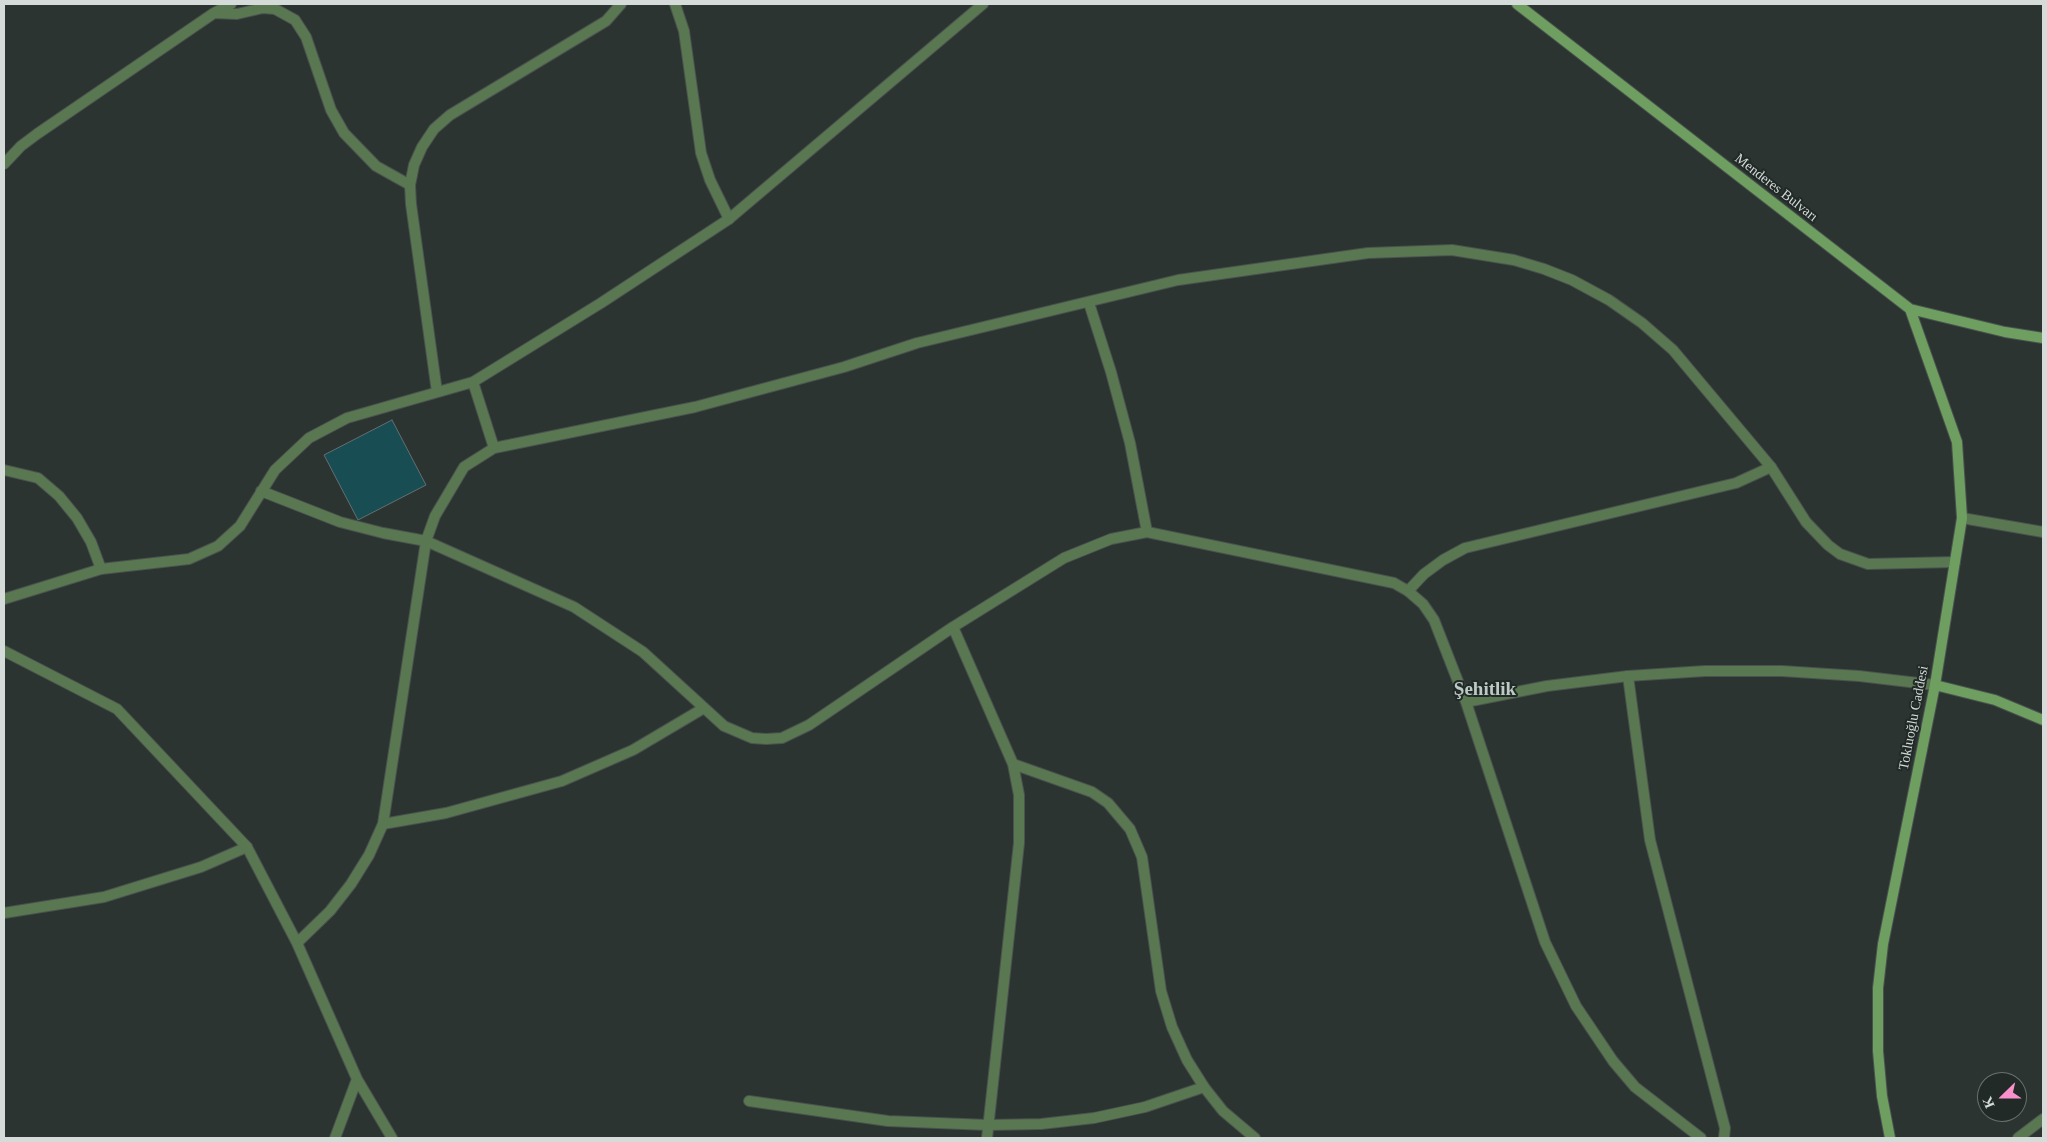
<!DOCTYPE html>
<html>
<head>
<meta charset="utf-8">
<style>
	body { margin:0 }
	#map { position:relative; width:2047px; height:1142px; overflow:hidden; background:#2b3431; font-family:Georgia,serif }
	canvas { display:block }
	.frame { position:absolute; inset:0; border:5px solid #d5dbd9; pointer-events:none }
	.north { position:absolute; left:1977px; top:1072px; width:50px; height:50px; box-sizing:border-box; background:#212a27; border:1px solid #69716e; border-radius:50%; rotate:248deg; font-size:14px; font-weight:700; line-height:20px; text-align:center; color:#d5dbd9 }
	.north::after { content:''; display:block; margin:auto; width:18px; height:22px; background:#f890cc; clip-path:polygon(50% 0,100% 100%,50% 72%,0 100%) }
</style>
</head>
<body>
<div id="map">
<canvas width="2047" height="1142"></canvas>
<div class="frame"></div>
<div class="north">K</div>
</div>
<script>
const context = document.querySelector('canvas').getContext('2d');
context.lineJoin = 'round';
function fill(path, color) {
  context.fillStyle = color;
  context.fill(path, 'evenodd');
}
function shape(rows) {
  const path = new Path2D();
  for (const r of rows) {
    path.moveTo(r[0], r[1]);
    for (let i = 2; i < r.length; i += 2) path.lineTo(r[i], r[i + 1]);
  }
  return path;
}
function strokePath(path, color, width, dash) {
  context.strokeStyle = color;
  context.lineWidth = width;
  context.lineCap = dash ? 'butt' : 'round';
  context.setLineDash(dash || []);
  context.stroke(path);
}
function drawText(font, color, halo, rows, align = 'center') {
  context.font = font + ' Georgia,serif';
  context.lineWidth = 4;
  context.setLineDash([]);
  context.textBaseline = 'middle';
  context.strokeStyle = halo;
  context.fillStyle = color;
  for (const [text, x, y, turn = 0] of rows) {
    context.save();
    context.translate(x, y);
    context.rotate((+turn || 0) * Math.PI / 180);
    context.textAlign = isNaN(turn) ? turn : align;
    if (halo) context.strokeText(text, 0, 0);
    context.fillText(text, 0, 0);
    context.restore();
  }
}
const building = shape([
	[392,420,426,485,358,520,324,455,392,420]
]);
fill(building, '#194d54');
strokePath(building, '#636f70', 1);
const lane = shape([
	[675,4,684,31,701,153,710,180,729,219],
	[1089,303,1111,372,1130,443,1147,532],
	[4,470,38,478,59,496,77,518,91,542,101,569],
	[1408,591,1424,574,1443,560,1465,548,1736,483,1771,467],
	[1628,676,1650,840,1721,1113,1725,1128,1724,1138],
	[4,913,104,897,201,867,247,847],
	[749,1101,888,1121,988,1125,1041,1124,1094,1118,1145,1107,1204,1087]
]);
const street = shape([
	[214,13,237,14,263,8,275,9,295,20,306,37,331,110,344,133,376,166,410,185],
	[4,164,21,146,37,134,214,13,231,4],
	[473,382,494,448],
	[437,392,411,204,410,185,414,165,422,147,434,129,450,115,606,21,621,4],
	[261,491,340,522,383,533,426,541,574,607,643,652,724,726,752,738,766,739,782,738,809,725,953,627,1064,558,1111,539,1147,532,1394,583,1408,591,1423,604,1434,620,1466,702,1545,942,1576,1006,1613,1061,1635,1087,1701,1138],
	[1962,518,2043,532],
	[4,599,101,569,189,559,218,546,240,526,275,470,309,438,347,418,473,382,601,303,729,219,983,4],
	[953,627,1013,764,1019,795,1019,843,987,1138],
	[4,651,117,709,247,847,297,943,357,1079,335,1138],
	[1466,702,1547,686,1628,676,1705,671,1782,671,1859,676,1935,685],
	[1013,764,1092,792,1108,803,1130,829,1142,857,1161,991,1172,1027,1187,1060,1204,1087,1223,1111,1255,1138],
	[383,824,446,813,562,781,633,750,704,708],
	[297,943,330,911,351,884,369,855,383,824,426,541,435,516,464,467,494,448,695,407,844,367,917,343,1178,280,1368,253,1452,250,1514,260,1544,269,1572,280,1609,300,1642,323,1673,350,1771,467,1806,522,1828,545,1840,554,1868,564,1955,562],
	[357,1079,392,1138],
	[2018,1138,2043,1119]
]);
const secondary = shape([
	[1517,4,1910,309,2005,332,2043,338],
	[1935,685,1995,700,2043,720],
	[1890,1138,1882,1096,1878,1051,1878,988,1883,944,1935,685,1962,518,1957,442,1910,309]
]);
strokePath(lane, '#4a524f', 12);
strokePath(street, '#4a524f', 12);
strokePath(secondary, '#4a524f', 12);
strokePath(lane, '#597851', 10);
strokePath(street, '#597851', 10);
strokePath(secondary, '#6e9f61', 10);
drawText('14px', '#d5dbd9', '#212a27', [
	["Menderes Bulvarı",1776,188,38],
	["Tokluoğlu Caddesi",1914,718,-79]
]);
drawText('bold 19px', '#bdc9c5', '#212a27', [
	["Şehitlik",1485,690]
]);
</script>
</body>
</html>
